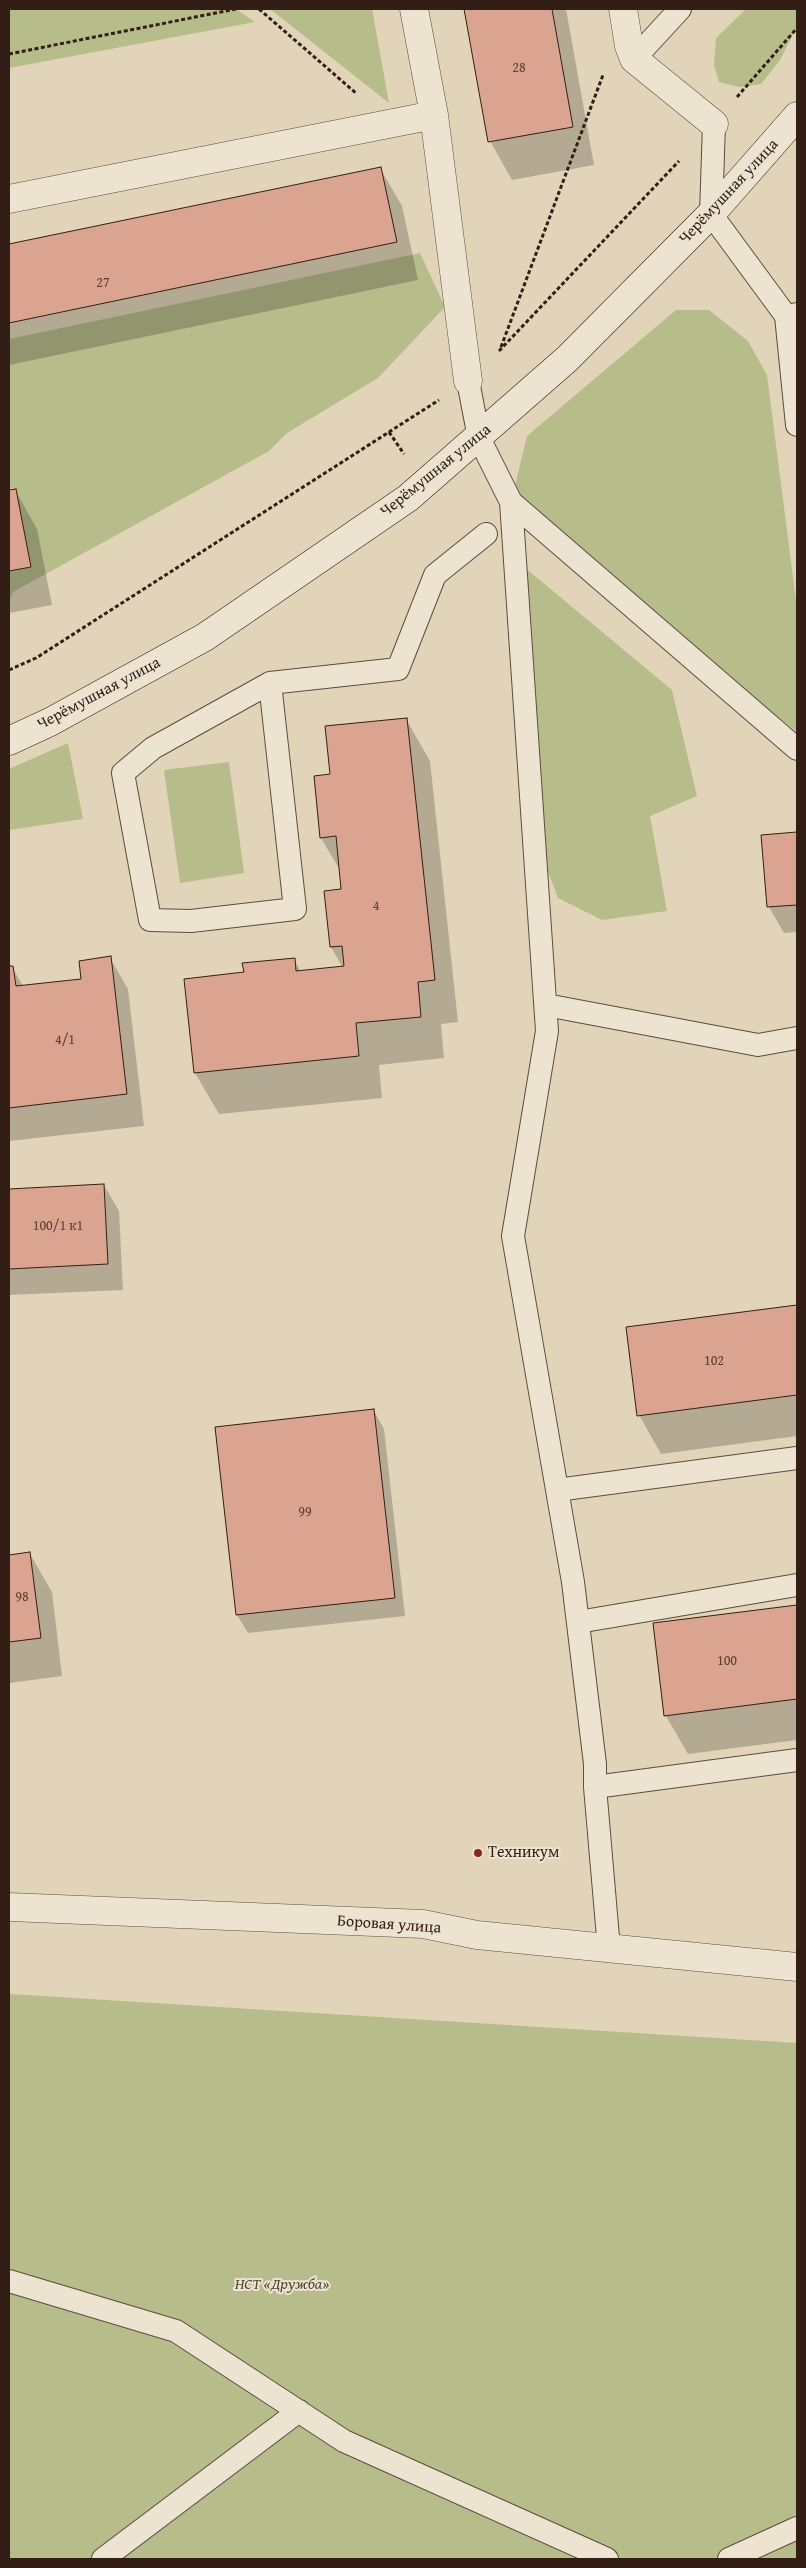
<!DOCTYPE html>
<html>
<head>
<meta charset="utf-8">
<style>
	body { margin:0 }
	#map { position:relative; width:806px; height:2568px; overflow:hidden; background:#e1d4b8; font-family:"Gentium Book Plus",serif }
	canvas { display:block }
	.frame { position:absolute; inset:0; border:10px solid #331e15; pointer-events:none }
</style>
</head>
<body>
<div id="map">
<canvas width="806" height="2568"></canvas>
<div class="frame"></div>
</div>
<script>
const context = document.querySelector('canvas').getContext('2d');
context.lineJoin = 'round';
function fill(path, color) {
  context.fillStyle = color;
  context.fill(path, 'evenodd');
}
function shape(rows) {
  const path = new Path2D();
  for (const r of rows) {
    path.moveTo(r[0], r[1]);
    for (let i = 2; i < r.length; i += 2) path.lineTo(r[i], r[i + 1]);
  }
  return path;
}
function strokePath(path, color, width, dash) {
  context.strokeStyle = color;
  context.lineWidth = width;
  context.lineCap = dash ? 'butt' : 'round';
  context.setLineDash(dash || []);
  context.stroke(path);
}
function drawText(font, color, halo, rows, align = 'center') {
  context.font = font + ' "Gentium Book Plus",serif';
  context.lineWidth = 4;
  context.setLineDash([]);
  context.textBaseline = 'middle';
  context.strokeStyle = halo;
  context.fillStyle = color;
  for (const [text, x, y, turn = 0] of rows) {
    context.save();
    context.translate(x, y);
    context.rotate((+turn || 0) * Math.PI / 180);
    context.textAlign = isNaN(turn) ? turn : align;
    if (halo) context.strokeText(text, 0, 0);
    context.fillText(text, 0, 0);
    context.restore();
  }
}
fill(shape([
	[9,9,236,9,255,22,9,68],
	[270,9,372,9,389,103],
	[746,9,797,9,797,26,780,60,761,84,740,87,719,82,714,65,716,38],
	[420,253,445,307,378,378,287,433,269,451,13,592,9,602,9,571,31,567,16,489,9,488,9,339],
	[676,310,709,310,748,341,767,375,797,608,797,732,511,502,527,436],
	[518,562,672,690,697,796,650,816,667,911,602,920,558,898,541,853],
	[68,743,83,819,9,830,9,769],
	[229,762,244,873,180,883,164,770],
	[9,1994,797,2043,797,2559,9,2559]
]), '#b7bc8b');
fill(shape([
	[466,9,566,9,594,165,512,180,490,141],
	[380,168,402,206,418,280,9,365,9,245],
	[15,490,37,529,52,605,9,613,9,492],
	[406,719,430,761,458,1022,441,1024,444,1058,379,1065,382,1098,219,1114,195,1073,245,974,294,959,301,972,343,968,331,947,325,892,343,890,341,872,321,838,315,777,331,775],
	[797,833,797,932,784,933,769,907,762,836],
	[110,958,128,989,144,1126,9,1141,9,967,12,967,23,986,82,980],
	[104,1185,119,1211,123,1290,9,1295,9,1190],
	[797,1306,797,1436,661,1454,639,1415,627,1328],
	[374,1411,384,1429,405,1616,248,1633,237,1615],
	[30,1554,52,1592,62,1676,9,1683,9,1556],
	[797,1606,797,1740,688,1754,666,1716,654,1624]
]), '#0003');
const building = shape([
	[464,9,552,9,573,127,488,142,464,9],
	[381,167,397,242,9,323,9,244,381,167],
	[16,489,31,567,9,571,9,490,16,489],
	[407,718,435,980,418,982,421,1017,356,1023,359,1056,194,1073,184,979,244,972,242,963,295,958,296,971,344,966,342,946,330,947,324,891,341,889,336,836,320,838,314,776,330,774,325,726,407,718],
	[797,832,797,905,767,907,761,835,797,832],
	[111,956,127,1094,9,1108,9,966,13,966,16,986,81,979,79,961,111,956],
	[104,1184,108,1264,9,1269,9,1189,104,1184],
	[797,1305,797,1395,637,1416,626,1327,797,1305],
	[374,1409,395,1598,236,1615,215,1427,374,1409],
	[30,1552,41,1638,9,1642,9,1555,30,1552],
	[797,1605,797,1699,664,1716,653,1623,797,1605]
]);
fill(building, '#dba491');
strokePath(building, '#331e15', 1);
const lane = shape([
	[634,59,680,9],
	[714,124,711,214,786,316,797,314],
	[786,316,797,425],
	[468,381,479,438,511,502,547,1031,513,1236,573,1582,595,1764,595,1787,609,1949],
	[511,502,797,749],
	[270,683,153,748,123,773,150,920,191,921,295,909,270,683,398,669,435,575,486,534],
	[546,1005,758,1045,797,1038],
	[557,1490,797,1458],
	[578,1622,797,1585],
	[595,1787,797,1760],
	[9,2281,176,2331,344,2441,607,2559],
	[103,2559,299,2411],
	[729,2559,797,2528]
]);
const street = shape([
	[414,9,434,115,468,381],
	[623,9,629,46,634,59,714,124],
	[9,199,434,115],
	[9,1907,423,1924,477,1935,797,1967]
]);
const secondary = shape([
	[9,741,50,722,205,637,408,498,567,359,711,214,797,116]
]);
strokePath(lane, '#5e4c3e', 24);
strokePath(street, '#5e4c3e', 29);
strokePath(secondary, '#331e15', 29);
strokePath(shape([
	[259,9,357,94],
	[9,54,236,9],
	[737,97,797,28],
	[501,347,603,75],
	[499,351,679,161],
	[389,432,404,454],
	[9,670,36,658,439,400]
]), '#331e15', 3, [4, 2.5]);
strokePath(lane, '#ece3d1', 22);
strokePath(street, '#ece3d1', 28);
strokePath(secondary, '#ece3d1', 28);
for (const [x, y, r, color] of [
	[478,1853,5,"#8f2418"]
]) {
  const dot = new Path2D();
  dot.arc(x, y, r, 0, 2 * Math.PI);
  context.fillStyle = color;
  context.fill(dot);
  strokePath(dot, '#ece3d1', 2);
}
drawText('14px', '#5d4034', null, [
	["28",519,68],
	["27",103,283],
	["4",376,906],
	["4/1",65,1040],
	["100/1 к1",58,1226],
	["102",714,1361],
	["99",305,1512],
	["98",22,1597],
	["100",727,1661]
]);
drawText('16px', '#331e15', '#ece3d1', [
	["Черёмушная улица",729,192,-47],
	["Черёмушная улица",436,471,-39],
	["Черёмушная улица",99,694,-28],
	["Боровая улица",389,1925,4]
]);
drawText('16px', '#331e15', '#ece3d1', [
	["Техникум",488,1853]
], 'left');
drawText('italic 16px', '#544632', '#ece3d1', [
	["НСТ «Дружба»",282,2285]
]);
</script>
</body>
</html>
